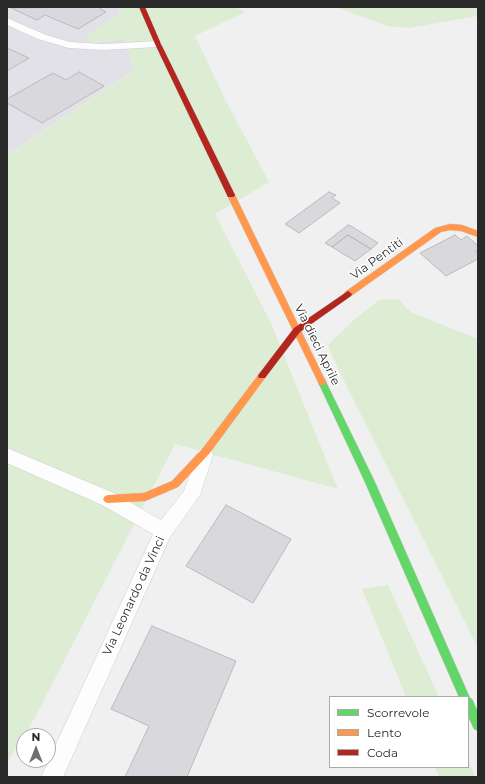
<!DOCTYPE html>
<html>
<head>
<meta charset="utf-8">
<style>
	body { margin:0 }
	#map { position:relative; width:485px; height:784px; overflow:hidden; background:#f0f0f1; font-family:Montserrat,sans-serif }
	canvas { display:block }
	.frame { position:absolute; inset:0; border:8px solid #2a2a2b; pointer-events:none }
	.legend { position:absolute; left:329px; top:696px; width:140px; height:72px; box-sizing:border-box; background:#fff; border:1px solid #aaa; margin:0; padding:5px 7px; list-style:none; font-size:12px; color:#2a2a2b }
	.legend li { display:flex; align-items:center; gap:8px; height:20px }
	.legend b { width:20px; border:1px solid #aaa }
	.north { position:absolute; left:16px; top:728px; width:40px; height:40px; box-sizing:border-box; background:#fff; border:1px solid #aaa; border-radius:50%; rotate:0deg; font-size:11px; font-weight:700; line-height:16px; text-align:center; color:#2a2a2b }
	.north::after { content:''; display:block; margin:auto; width:14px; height:18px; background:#6f6f70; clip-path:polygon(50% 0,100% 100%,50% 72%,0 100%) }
</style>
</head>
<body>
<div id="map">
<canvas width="485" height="784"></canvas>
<div class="frame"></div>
<ul class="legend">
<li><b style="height:5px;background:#63d668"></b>Scorrevole</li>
<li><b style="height:5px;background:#ff974d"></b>Lento</li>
<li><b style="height:5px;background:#b3261e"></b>Coda</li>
</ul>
<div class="north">N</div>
</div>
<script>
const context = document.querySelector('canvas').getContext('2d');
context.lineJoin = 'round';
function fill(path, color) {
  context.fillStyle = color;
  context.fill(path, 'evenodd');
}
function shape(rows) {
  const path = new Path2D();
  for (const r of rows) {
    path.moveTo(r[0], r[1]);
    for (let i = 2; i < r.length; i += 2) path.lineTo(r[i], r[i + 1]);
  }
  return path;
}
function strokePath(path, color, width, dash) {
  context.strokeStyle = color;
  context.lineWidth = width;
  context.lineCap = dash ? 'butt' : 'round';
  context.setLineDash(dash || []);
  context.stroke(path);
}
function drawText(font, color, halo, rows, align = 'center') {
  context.font = font + ' Montserrat,sans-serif';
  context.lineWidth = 3;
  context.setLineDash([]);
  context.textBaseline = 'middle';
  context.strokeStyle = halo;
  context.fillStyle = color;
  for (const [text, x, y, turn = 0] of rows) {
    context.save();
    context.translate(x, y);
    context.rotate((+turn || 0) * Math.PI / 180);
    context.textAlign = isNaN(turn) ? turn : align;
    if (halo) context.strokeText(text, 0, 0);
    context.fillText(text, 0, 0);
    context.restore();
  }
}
fill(shape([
	[7,7,119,7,120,15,90,34,86,41,93,42,125,39,134,70,7,155]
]), '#e3e1e8');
fill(shape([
	[119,7,237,7,245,12,195,36,226,101,269,182,215,214,271,323,338,489,175,444,36,716,7,763,7,155,134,70,125,39,92,42,85,41,89,34,120,15],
	[336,7,478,7,478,16,408,28,387,26],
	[398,299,411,312,478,339,478,648,338,369,328,345,355,319,379,300],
	[388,585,439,697,406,697,362,589],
	[468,761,475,777,439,777,435,767,468,767]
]), '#ddedd4');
const building = shape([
	[102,7,100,9,106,12,78,29,45,15,37,20,11,8,102,7],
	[7,48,29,58,7,71,7,48],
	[79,72,104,86,42,123,7,103,7,99,53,73,66,80,79,72],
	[329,192,336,195,332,198,340,203,299,233,285,224,329,192],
	[348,225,351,226,378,243,371,249,348,235,332,247,325,243,348,225],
	[348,235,371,249,355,261,332,247,348,235],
	[455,235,461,240,467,236,478,246,478,250,475,251,478,254,478,259,446,276,420,253,455,235],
	[226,505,291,539,253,603,186,566,226,505],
	[152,626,236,661,187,777,125,777,149,726,111,709,152,626]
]);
fill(building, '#d9d8dd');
strokePath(building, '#bababb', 1);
const street = shape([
	[7,18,46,35,70,42,103,44,158,41,163,44,158,47,103,50,69,48,38,39,7,25,7,18],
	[7,448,114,493,161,520,184,491,199,450,205,448,211,450,213,455,200,495,170,537,63,777,41,777,153,534,102,505,7,463,7,448]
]);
const fast = shape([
	[322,378,325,379,326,382,374,480,470,698,472,699,478,712,478,731,474,729,468,716,468,697,459,697,364,480,318,382,319,379,322,378]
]);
const slow = shape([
	[228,193,234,193,235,195,326,382,325,385,319,385,318,382,227,195,228,193],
	[450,224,462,225,478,231,478,237,461,231,450,230,441,232,351,296,345,296,344,294,345,292,435,228,450,224],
	[262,372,265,374,266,376,265,378,209,454,178,487,145,501,108,503,105,502,103,499,105,496,108,495,144,493,172,481,203,448,259,374,262,372]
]);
const jam = shape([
	[139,7,145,7,161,44,235,195,234,197,228,197,227,195,155,44,139,7],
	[348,291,352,294,351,296,300,332,265,378,259,378,258,376,259,374,294,328,348,291]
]);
strokePath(street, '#cdcdcf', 1);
strokePath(fast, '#cdcdcf', 1);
strokePath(slow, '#cdcdcf', 1);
strokePath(jam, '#cdcdcf', 1);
fill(street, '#fdfdfd');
fill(fast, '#63d668');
fill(slow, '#ff974d');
fill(jam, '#b3261e');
drawText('12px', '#2a2a2b', '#fff', [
	["Via Pentiti",377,259,-36],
	["Via dieci Aprile",317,345,64],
	["Via Leonardo da Vinci",134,596,-65]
]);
</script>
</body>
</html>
